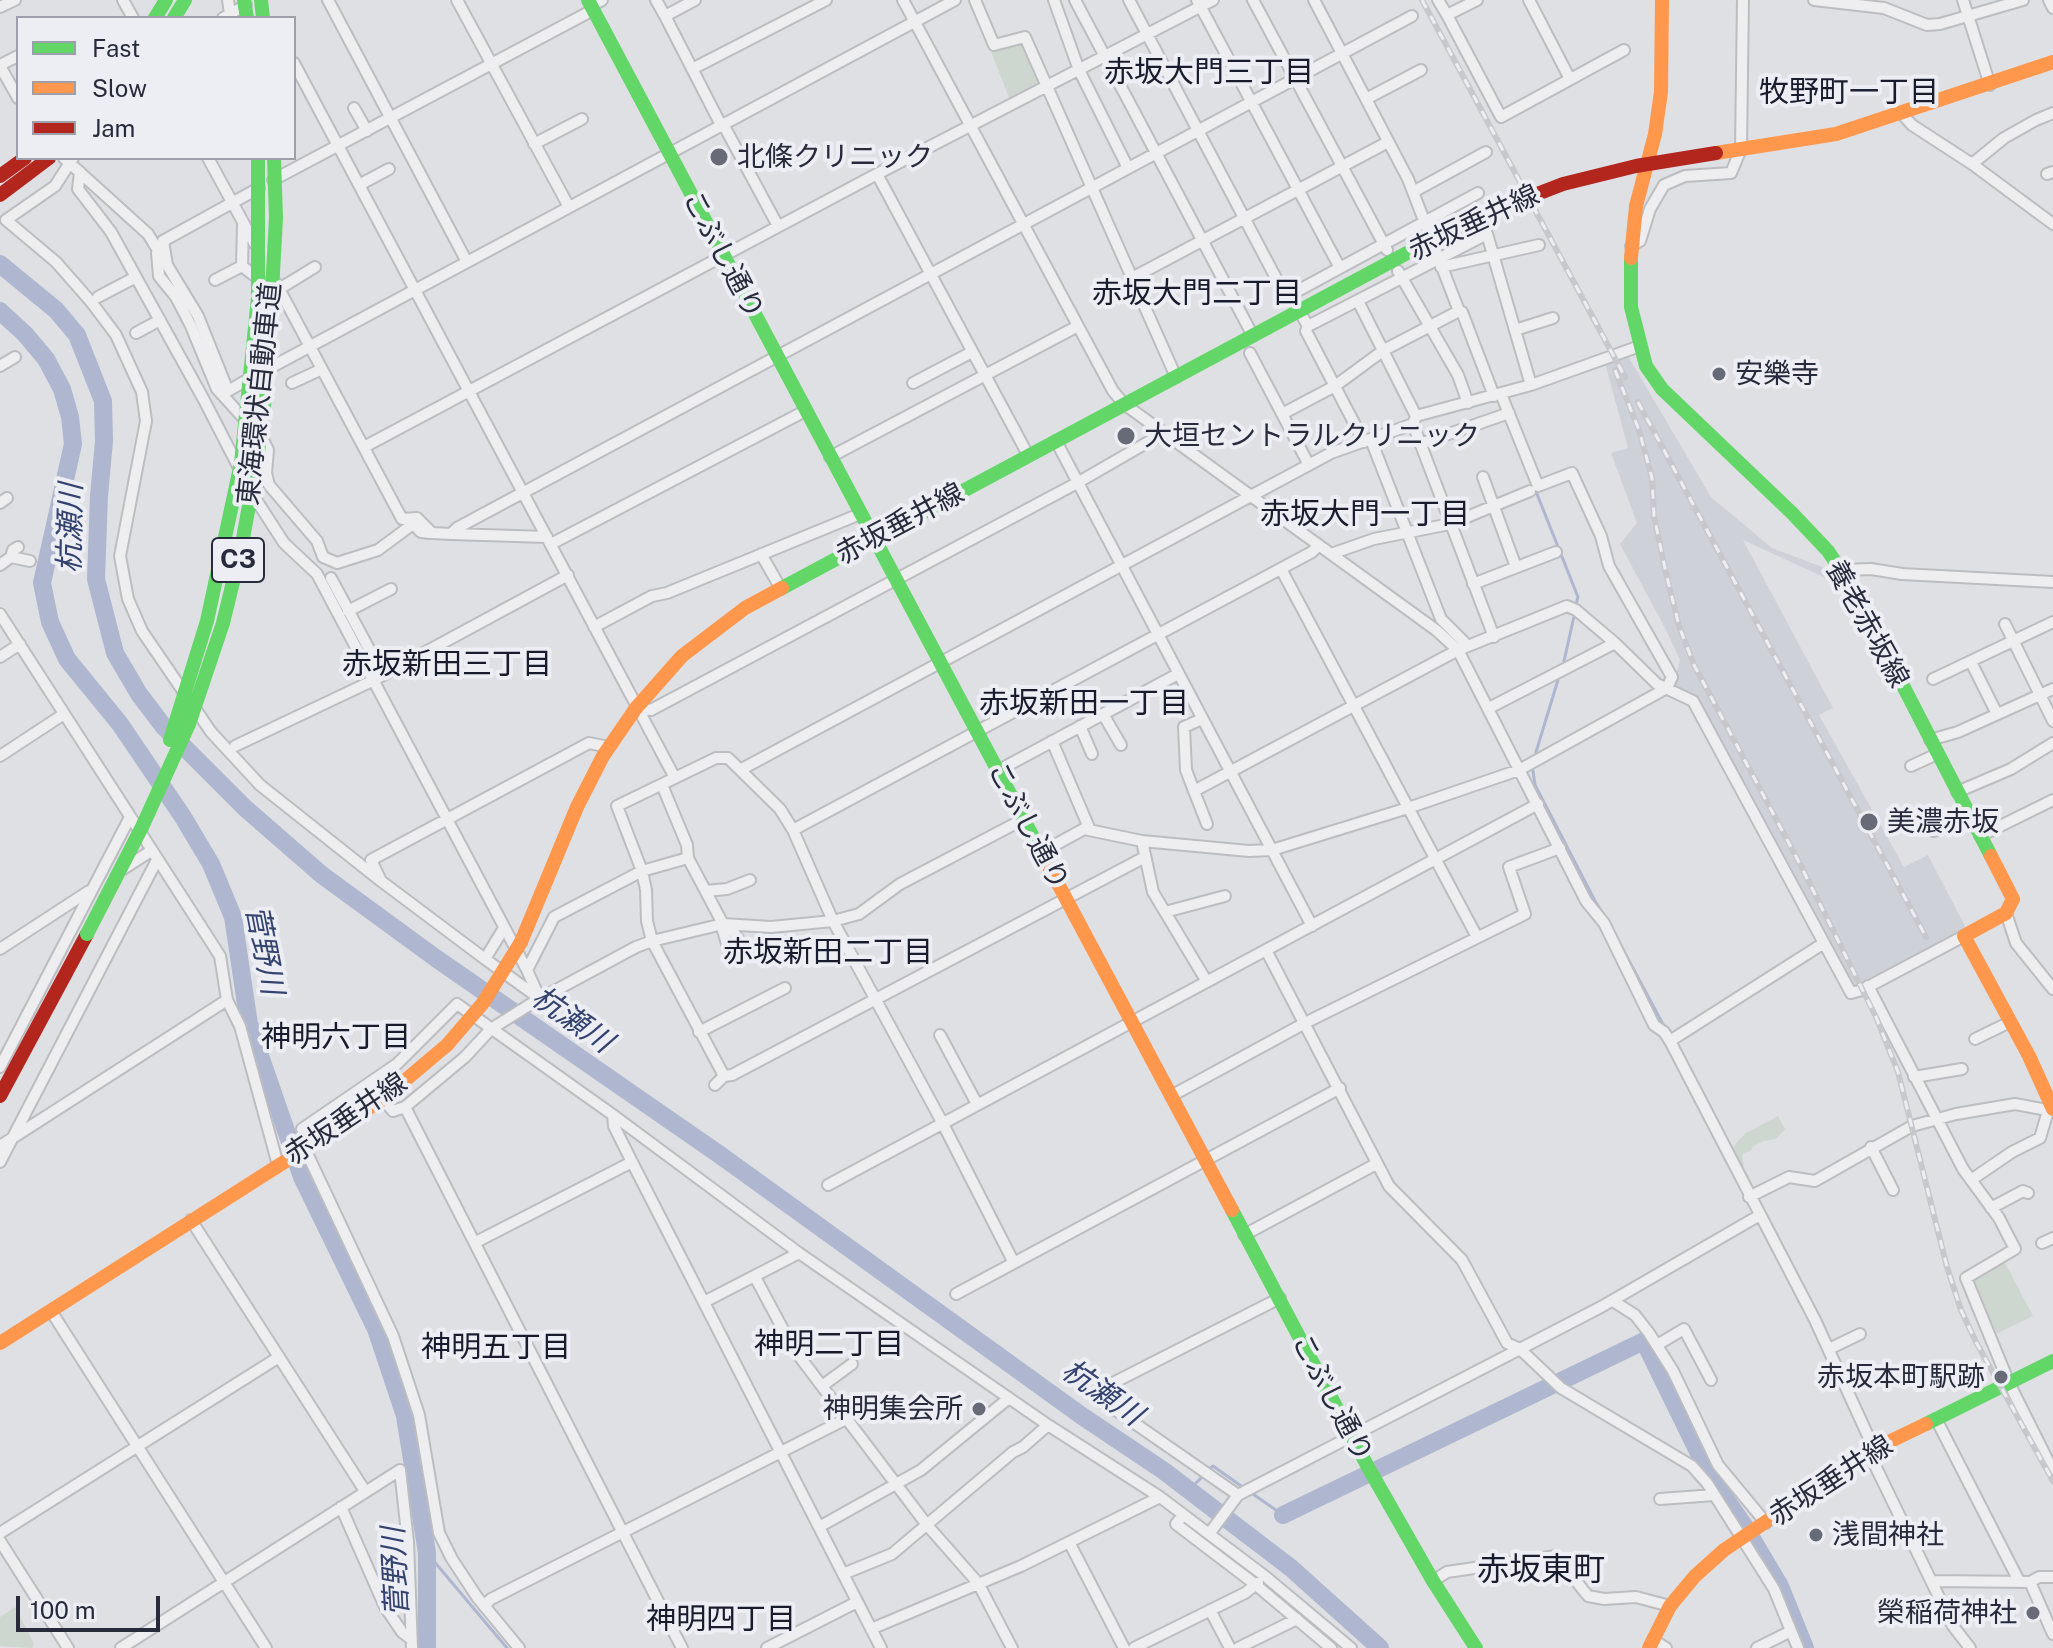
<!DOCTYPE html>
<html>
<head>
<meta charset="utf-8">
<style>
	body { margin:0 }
	#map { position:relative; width:2053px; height:1648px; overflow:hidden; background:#dfe0e4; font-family:"Public Sans",sans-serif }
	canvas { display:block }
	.legend { position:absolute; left:16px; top:16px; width:280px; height:144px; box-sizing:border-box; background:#eceef4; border:2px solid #9da0aa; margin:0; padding:10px 14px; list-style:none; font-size:24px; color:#272b3c }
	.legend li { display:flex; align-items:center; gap:16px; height:40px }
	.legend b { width:40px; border:2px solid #9da0aa }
	.scale { position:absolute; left:16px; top:1596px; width:144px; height:36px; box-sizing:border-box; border:4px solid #272b3c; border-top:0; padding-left:10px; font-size:24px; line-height:28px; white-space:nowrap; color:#272b3c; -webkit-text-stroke:6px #eceef4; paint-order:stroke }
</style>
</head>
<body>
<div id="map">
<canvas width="2053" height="1648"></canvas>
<ul class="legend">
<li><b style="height:10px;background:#63d668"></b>Fast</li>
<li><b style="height:10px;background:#ff974d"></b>Slow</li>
<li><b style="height:10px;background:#b3261e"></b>Jam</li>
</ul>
<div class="scale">100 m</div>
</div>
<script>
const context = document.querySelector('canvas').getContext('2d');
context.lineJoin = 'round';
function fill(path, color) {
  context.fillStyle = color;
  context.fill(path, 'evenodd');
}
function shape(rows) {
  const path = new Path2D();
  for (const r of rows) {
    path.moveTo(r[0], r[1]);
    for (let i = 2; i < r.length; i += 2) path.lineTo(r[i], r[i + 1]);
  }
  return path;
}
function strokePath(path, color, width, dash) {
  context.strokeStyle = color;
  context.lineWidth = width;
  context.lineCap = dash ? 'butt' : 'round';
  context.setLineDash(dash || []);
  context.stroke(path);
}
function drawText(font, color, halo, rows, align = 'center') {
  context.font = font + ' "Public Sans","Noto Sans JP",sans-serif';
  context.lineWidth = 8;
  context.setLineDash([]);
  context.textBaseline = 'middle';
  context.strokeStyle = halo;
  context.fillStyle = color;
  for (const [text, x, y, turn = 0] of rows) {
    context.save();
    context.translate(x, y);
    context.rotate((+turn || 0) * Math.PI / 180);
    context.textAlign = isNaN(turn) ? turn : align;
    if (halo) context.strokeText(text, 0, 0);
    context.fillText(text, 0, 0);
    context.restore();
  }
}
fill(shape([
	[1628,356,1711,497,1772,548,1838,573,1843,586,1743,540,1833,708,1819,715,1904,867,1928,855,1966,928,1867,983,1851,987,1697,698,1673,686,1680,660,1666,630,1620,544,1637,523,1611,453,1628,448,1605,363]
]), '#cfd1d8');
fill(shape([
	[1022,40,1044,82,1010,100,990,49],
	[1778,1116,1785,1129,1776,1139,1764,1141,1752,1147,1751,1151,1744,1153,1742,1156,1744,1165,1742,1168,1729,1156,1737,1142,1746,1133],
	[2004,1261,2033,1316,1994,1335,1969,1281],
	[15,1607,34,1644,32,1648,0,1646,0,1617]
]), '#cdd7cf');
strokePath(shape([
	[1320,0,1366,88],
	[1535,489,1578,597,1576,605],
	[1564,661,1575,612],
	[1536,752,1558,680],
	[1533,771,1535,785,1595,901,1609,923],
	[1620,944,1665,1028],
	[1208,1470,1213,1466,1244,1488],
	[1189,1490,1203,1476],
	[1250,1492,1283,1515],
	[427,1553,507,1648]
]), '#aeb7cf', 3);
strokePath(shape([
	[0,264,56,310,77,335,103,401,104,441,99,496,96,579,115,653,139,694,164,727,245,808,322,875,437,959,720,1155,1082,1416,1164,1471,1291,1568,1380,1648],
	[0,311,25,334,46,359,62,389,70,417,73,444,42,583,50,622,67,659,120,724,183,817,211,864,233,917,249,1024,302,1177,376,1329,405,1416,427,1553,427,1648],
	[1283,1515,1644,1341,1711,1478,1745,1527,1780,1586,1805,1648]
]), '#aeb7cf', 18);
const street = shape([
	[123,0,133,18],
	[228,0,230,14],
	[328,0,467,262],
	[457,0,569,207],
	[656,0,665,16],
	[695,0,665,16,721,125],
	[903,0,1113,391,1124,404,1436,630,1458,650,1586,901,1604,923,1654,1025,1664,1032,1670,1041,1815,1320,1874,1449],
	[975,0,994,45,1025,37,1176,377],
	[1054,0,1079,70,1128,168],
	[1075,0,1253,336],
	[1129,0,1286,297,1290,295,1308,326,1487,234,1531,385],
	[1197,0,1340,268],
	[1253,0,1387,250],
	[1438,0,1447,15,1477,0],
	[1529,0,1570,79],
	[1814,0,1884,8,1927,25,1940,24,2023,0],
	[1963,0,1990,85],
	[2049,0,2053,8],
	[591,6,602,0],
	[0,7,15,0],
	[1447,15,1501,117,1624,50],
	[223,18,246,5],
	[294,63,675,778],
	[0,65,18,56],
	[0,66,18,98],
	[692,69,826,0],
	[1366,99,1421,70],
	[354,108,367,131],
	[1902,114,1912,125,1972,164,2053,224],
	[723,124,778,226],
	[534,144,582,119],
	[64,158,148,234,167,265,163,241,259,188],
	[73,158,55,186,6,220,56,262,92,303,116,335,142,392,146,421,120,556,128,599,142,631,185,694],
	[208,158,255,244],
	[1972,164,2004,138,2036,120,2053,113],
	[80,172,78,189,111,232,204,400,238,466],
	[877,174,1028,455],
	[2047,174,2053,172],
	[273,180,593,10],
	[359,185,389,169],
	[1413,192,1486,152],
	[243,225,242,266,260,280],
	[1631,246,1640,241,1650,209,1664,185,1685,176,1731,173,1741,149,1743,0],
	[157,253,159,276,176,297,191,326,217,389,247,422],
	[167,265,198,316,228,391,252,377],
	[1441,267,1539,245],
	[1398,271,1458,375,1468,403],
	[1132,278,1388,142],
	[215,280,242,266],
	[276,283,402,519,417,518,432,533,451,534,457,528,1412,16],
	[279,289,315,267],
	[1290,295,1478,193],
	[98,297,136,277],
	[1358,301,1416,416],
	[1459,311,1462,312,1494,396],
	[1308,326,1306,331,1364,442],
	[1515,330,1553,318],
	[136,333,160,320],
	[1250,353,1309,465],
	[0,366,15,357],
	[266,370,955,0],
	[292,383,322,369],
	[913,383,972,352],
	[1282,414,1335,386,1384,350,1459,311,1408,179,1314,0],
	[1413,424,1494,637],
	[263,440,268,450,266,473,269,485,317,541,323,557,337,563,378,550,413,524,421,532,430,533],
	[1371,440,1441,619,1468,646],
	[1056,441,1312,926],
	[1420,444,1509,413],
	[364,447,877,174,1213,0],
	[830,457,1078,326],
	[1483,477,1516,567],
	[253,495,284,543,317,574,527,970],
	[0,503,7,498],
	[451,534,547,537],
	[551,544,805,411],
	[761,554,781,589],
	[1331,554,1374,539,1450,524,1530,491],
	[11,557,13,550,18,547],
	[0,565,11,557,30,561],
	[1281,569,1477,937],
	[1843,570,1871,569,1902,574,2053,582],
	[331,578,383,675],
	[1473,584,1556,552],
	[348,611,391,589],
	[0,614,220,956,227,1000,240,1026,278,1165],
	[2005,624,2053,721],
	[594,627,652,596,667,593,860,514],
	[0,657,20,644],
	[1971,662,1997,714],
	[1933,679,2053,622],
	[194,707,211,732,260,785,381,881],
	[636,708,651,710,1077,483,1162,434],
	[1489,708,1615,643],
	[1103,714,1121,745],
	[1080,726,1092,754],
	[1930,740,1958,732,2053,689],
	[1052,741,1090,830],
	[235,746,372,681,568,575],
	[0,756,64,714],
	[1911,766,1937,754],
	[740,770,1331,453,1413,424,1416,416,1531,385,1640,346],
	[999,770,1178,674],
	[1194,791,1186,770,1184,727,1202,719],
	[1957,792,2011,769,2053,743],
	[1207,824,1194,791,1458,650,1567,606,1576,610,1615,643,1657,684,1693,701,1851,993,1862,990,1964,936],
	[793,830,1312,552,1319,545],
	[1934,831,1971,817],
	[1980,836,2053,800],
	[1142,841,1153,892,1207,982],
	[1042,852,1084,829,1142,841,1249,851,1272,850,1408,808,1519,770,1667,688,1672,677,1609,566,1601,536,1572,473,1538,486,1501,394],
	[688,858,723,924],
	[123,869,151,851],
	[706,891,727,889,750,880],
	[1165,912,1225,896],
	[2006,913,2016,943,2053,989],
	[721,924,731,957],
	[729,925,749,955],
	[504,928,485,959,539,998],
	[0,949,89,891],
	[1266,950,1389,1186,1462,1260,1507,1343,1520,1349,1561,1388,1692,1466,1707,1483,1774,1589,1798,1648],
	[485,959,381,881,371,860,589,743,609,747],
	[1868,986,1963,1169,1999,1218,2015,1249,1966,1278,2009,1383,2053,1471],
	[540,999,527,970,554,917,642,871,688,858,687,845,662,785],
	[699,1032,785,988],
	[940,1035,977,1104],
	[1975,1039,2010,1022],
	[1670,1041,1824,943],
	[0,1067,130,817],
	[724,1076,652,941,647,921,646,890,642,871,617,806,716,758,728,758,780,809,793,830,833,921,942,1122,1014,1263],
	[1914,1077,1962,1069],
	[715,1085,724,1076,732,1075,1145,857],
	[1171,1096,1305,1023,1525,914,1509,867,1560,848],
	[383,1099,393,1111,405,1107,465,1057,491,1029,534,1002,636,947,652,941,723,924,771,927,833,921,859,914,900,884,1024,819],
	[405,1107,682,1648],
	[613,1115,614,1126,632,1162,881,1648],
	[312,1144,302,1129,397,1064,457,1004,613,1115,799,1253,1048,1425,1160,1497,1266,1577,1351,1648],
	[0,1146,227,1000],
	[1871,1147,1893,1190],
	[305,1149,393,1336,419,1415,439,1533,452,1559,477,1597,519,1648],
	[0,1162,157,860],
	[1971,1180,2012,1152,2040,1138,2048,1111],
	[828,1185,1538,804],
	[1749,1197,1789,1177,1815,1181,1912,1126,1956,1114,2015,1104,2053,1111],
	[1991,1208,2023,1191,2028,1193],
	[191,1220,365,1491],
	[1244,1235,1376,1164],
	[476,1242,632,1162],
	[2042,1243,2053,1238],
	[755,1277,793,1348,927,1525,978,1583,1012,1648],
	[956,1294,1340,1088],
	[1613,1301,1635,1315,1649,1333,1673,1371,1718,1465,1766,1523],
	[704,1302,799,1253],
	[51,1311,266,1648],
	[1657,1345,1684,1329,1711,1380],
	[1829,1349,1860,1334],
	[1109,1385,1280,1298],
	[822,1386,852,1364],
	[1094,1395,1238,1495],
	[1936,1419,2019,1581],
	[1869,1453,1953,1626,1970,1648],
	[1660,1499,1714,1495],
	[341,1507,385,1607,402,1632,411,1639],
	[1183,1515,1176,1524,1256,1585,1331,1648],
	[819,1527,921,1470,1009,1398],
	[0,1533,279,1357],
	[1209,1534,1238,1495,1601,1307,1760,1215],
	[0,1541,68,1648],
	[1069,1542,1124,1648],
	[843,1574,892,1554,1013,1452,1023,1447,1048,1425],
	[1433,1581,1447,1572,1556,1556,1588,1596,1604,1599,1636,1597,1670,1606],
	[1934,1581,2030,1582,2039,1577,2053,1577],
	[2030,1582,2053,1634],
	[484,1606,491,1599,846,1419],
	[1210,1610,1230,1648],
	[871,1629,1021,1566,1160,1497],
	[1653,1640,1666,1648],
	[121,1648,400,1470,408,1542,412,1648],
	[767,1648,857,1602],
	[1134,1648,1245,1593,1258,1583],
	[1238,1648,1297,1619],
	[1757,1648,1791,1631]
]);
strokePath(street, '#bcbdc1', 14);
strokePath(street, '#eeeef1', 10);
strokePath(shape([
	[261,0,263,18],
	[588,0,1048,865],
	[155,18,166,0],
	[174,18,185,0],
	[1631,258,1631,307,1646,366,1662,389,1792,513,1828,551,1853,589,1991,856],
	[782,588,1422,245],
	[1232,1210,1368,1467,1433,1581,1476,1648],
	[1926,1424,2053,1361]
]), '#63d668', 14);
strokePath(shape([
	[1716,153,1836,134,2053,62],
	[1631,258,1636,206,1655,134,1661,92,1662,0],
	[1991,856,2013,899,2006,913,1964,936,2029,1056,2053,1109],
	[1048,865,1232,1210],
	[521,942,577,807,603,756,636,708,682,656,745,608,782,588],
	[0,1343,383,1099,447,1045],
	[1649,1648,1670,1606,1695,1576,1724,1550,1874,1449,1926,1424]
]), '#ff974d', 14);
strokePath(shape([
	[0,176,25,158],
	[0,195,49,158],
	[0,1096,87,934]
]), '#b3261e', 14);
const rail = shape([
	[1422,0,1625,377],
	[1615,370,1639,430,1652,478,1654,516,1666,573,1679,626,1694,665,1800,864,1876,1017,1898,1072,1947,1267,1961,1310,1976,1342,2053,1481],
	[1638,402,1926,937]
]);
strokePath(rail, '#c7c8cc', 6);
strokePath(rail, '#eceef4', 3, [9]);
strokePath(shape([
	[244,0,247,18],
	[170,740,207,621,241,463,258,298,258,158],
	[87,934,142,827,189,724,223,623,241,549,256,468,267,382,276,218,274,158]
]), '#63d668', 14);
strokePath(shape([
	[447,1045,483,1003,521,942]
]), '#ff974d', 14);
strokePath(shape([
	[1422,245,1493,211,1563,184,1636,166,1716,153]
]), '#b3261e', 14);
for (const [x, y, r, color] of [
	[719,157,10,"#676a77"],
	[1719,374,8,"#676a77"],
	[1126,436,10,"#676a77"],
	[1869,822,10,"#676a77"],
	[2001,1377,8,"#676a77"],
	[979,1409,8,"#676a77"],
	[1816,1535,8,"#676a77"],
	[2033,1613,8,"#676a77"]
]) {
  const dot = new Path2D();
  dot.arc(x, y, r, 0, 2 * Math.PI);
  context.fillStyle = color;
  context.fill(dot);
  strokePath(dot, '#eceef4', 3);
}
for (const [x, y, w] of [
	[238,560,52]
]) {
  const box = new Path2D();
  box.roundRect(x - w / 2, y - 22, w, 44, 6);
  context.fillStyle = '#eceef4';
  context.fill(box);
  strokePath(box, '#272b3c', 2);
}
drawText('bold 26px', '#272b3c', null, [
	["C3",238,560]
]);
drawText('28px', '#272b3c', '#eceef4', [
	["北條クリニック",737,157],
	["安樂寺",1735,374],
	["大垣セントラルクリニック",1144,436],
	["美濃赤坂",1887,822],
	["赤坂本町駅跡",1985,1377,"right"],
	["神明集会所",963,1409,"right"],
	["浅間神社",1832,1535],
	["榮稲荷神社",2017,1613,"right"]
], 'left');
drawText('28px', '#272b3c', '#eceef4', [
	["赤坂垂井線",1474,223,-25],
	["こぶし通り",723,255,62],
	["東海環状自動車道",260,394,-84],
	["赤坂垂井線",900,524,-28],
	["養老赤坂線",1867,624,61],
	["こぶし通り",1028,826,62],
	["赤坂垂井線",346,1119,-34],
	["こぶし通り",1332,1398,62],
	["赤坂垂井線",1831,1481,-33]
]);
drawText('30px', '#191c2d', '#eceef4', [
	["赤坂大門三丁目",1209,73],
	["牧野町一丁目",1849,93],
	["赤坂大門二丁目",1197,294],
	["赤坂大門一丁目",1365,515],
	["赤坂新田三丁目",447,665],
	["赤坂新田一丁目",1084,704],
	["赤坂新田二丁目",828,953],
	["神明六丁目",336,1038],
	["神明二丁目",829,1345],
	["神明五丁目",496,1348],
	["神明四丁目",721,1620]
]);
drawText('italic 30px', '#33426e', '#eceef4', [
	["杭瀬川",71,528,-89],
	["菅野川",264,950,79],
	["杭瀬川",572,1020,35],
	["杭瀬川",1102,1393,35],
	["菅野川",396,1572,-93]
]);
drawText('32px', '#191c2d', '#eceef4', [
	["赤坂東町",1541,1570]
]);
</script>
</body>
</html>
